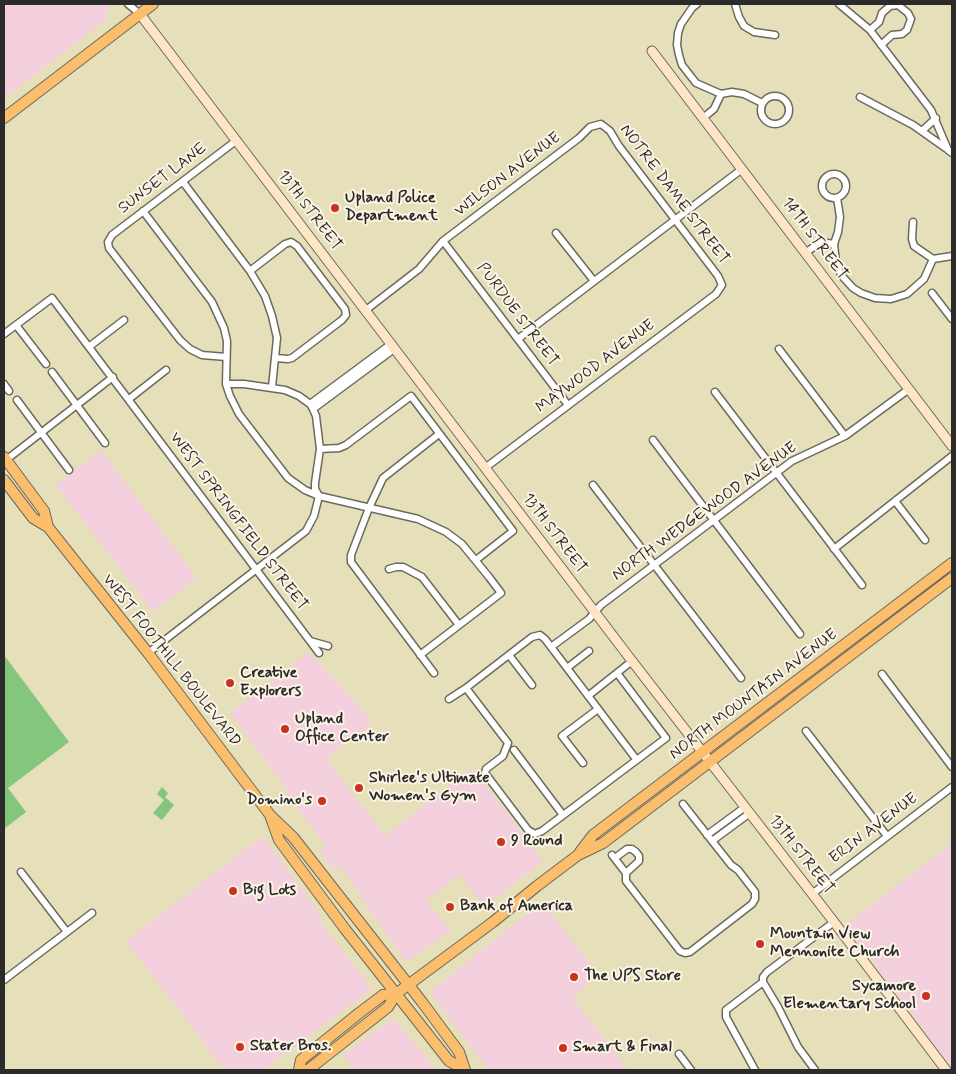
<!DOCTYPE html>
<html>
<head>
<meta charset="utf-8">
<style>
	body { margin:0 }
	#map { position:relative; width:956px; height:1074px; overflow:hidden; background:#e5dfba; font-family:Mynerve,sans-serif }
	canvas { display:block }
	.frame { position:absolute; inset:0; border:5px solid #2b2b2b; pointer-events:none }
</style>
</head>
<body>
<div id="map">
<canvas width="956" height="1074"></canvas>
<div class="frame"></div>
</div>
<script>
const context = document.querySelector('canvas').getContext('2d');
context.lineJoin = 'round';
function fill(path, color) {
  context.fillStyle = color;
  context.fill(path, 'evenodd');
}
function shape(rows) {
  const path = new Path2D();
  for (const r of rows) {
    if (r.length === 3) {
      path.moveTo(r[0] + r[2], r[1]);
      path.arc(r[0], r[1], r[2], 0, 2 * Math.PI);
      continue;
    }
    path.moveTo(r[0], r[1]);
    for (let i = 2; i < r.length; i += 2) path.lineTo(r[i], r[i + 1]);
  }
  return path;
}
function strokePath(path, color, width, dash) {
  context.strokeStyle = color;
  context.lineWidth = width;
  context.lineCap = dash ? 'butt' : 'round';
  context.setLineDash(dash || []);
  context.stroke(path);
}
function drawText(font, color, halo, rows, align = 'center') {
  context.font = font + ' Mynerve,sans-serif';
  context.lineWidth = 4;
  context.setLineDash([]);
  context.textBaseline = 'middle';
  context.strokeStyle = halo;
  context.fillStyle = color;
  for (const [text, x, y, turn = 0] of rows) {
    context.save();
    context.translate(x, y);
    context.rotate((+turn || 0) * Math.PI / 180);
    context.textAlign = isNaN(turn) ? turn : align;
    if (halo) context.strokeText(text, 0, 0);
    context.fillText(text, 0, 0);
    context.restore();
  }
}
fill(shape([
	[4,4,108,4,107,19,4,98],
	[101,450,197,578,153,612,56,485],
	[309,652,355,701,372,723,326,759,385,836,472,768,543,861,484,907,460,875,426,900,450,931,407,962,388,937,341,866,334,871,321,854,325,845,285,791,287,789,230,713],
	[263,836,316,908,323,926,372,989,263,1070,224,1070,126,941],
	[952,843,952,1068,846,925],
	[543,902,599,975,572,997,628,1070,489,1070,431,994,434,988],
	[394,1018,436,1070,355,1070,343,1055]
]), '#f4cfde');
fill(shape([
	[4,655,69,742,8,788,26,812,4,829],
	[162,787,168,793,165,797,174,805,162,820,153,813,164,800,157,794]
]), '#85c67e');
const street = shape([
	[128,4,140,14],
	[697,4,692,8,681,24,678,33,677,45,679,55,682,65,696,83,721,94],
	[735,4,739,17,744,26,754,32,775,35],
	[839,4,870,30,931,110,948,150,952,153],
	[870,30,879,22,882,13,890,6,898,5,908,13,911,19,907,30,902,34,892,35,881,45],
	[721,94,732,92,744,94,762,103],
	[775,110,14],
	[860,97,913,125,947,149],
	[703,118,714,109,721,94],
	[922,131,936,118],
	[834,186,12],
	[183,182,250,271,265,296,272,316,277,338,272,387],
	[837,198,840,217,838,232,834,244,836,262,841,275,853,288,861,293,875,298,891,299,907,294,924,279,933,259,952,256],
	[143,211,212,302,224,328,227,341,226,384,230,396,239,414,288,478,305,490,319,496,418,519,446,532,462,544,489,577,501,593,420,655],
	[913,222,912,239,914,246,933,259],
	[556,233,594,281],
	[443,241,568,405],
	[805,253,821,242,834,244],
	[250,271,285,244,291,242,297,246,345,309,346,315,342,320,292,358,288,359,275,358],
	[932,293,952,319],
	[366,310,419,269,443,241,579,138,590,127,601,124,610,131,619,146,718,276,722,285,716,294,485,468],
	[16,325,46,364],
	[4,334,52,298,319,653],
	[518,339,742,169],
	[90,346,124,320],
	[779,349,845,436],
	[226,357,202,355,190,349,180,340,109,248,108,242,112,235,237,140],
	[52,372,105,443],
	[4,384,9,391],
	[715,392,862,585],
	[129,399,166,370],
	[17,400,69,470],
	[310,404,391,344],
	[313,409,394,349],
	[653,440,800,634],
	[320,449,339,448,346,445,411,396,513,531,476,560],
	[6,460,113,377],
	[593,485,741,678],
	[895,501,925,540],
	[834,549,952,456],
	[389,569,396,567,403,567,422,577,459,625],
	[310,641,328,646],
	[551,647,589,619,601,605,792,461,845,436,909,389],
	[148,653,306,531,314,516,319,496,315,489,315,483,320,449,316,416,313,409,310,404,299,396,285,390,244,384,226,384],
	[509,655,532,685],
	[567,668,589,651],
	[434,673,351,562,351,555,369,508,383,478,439,434],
	[617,673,666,738,542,831,535,834,528,830,485,773,486,769,503,756,508,743,466,688,532,637,540,635,545,639,567,668,636,759],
	[882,674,952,767],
	[588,696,632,661],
	[449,699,466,688],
	[806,731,887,836],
	[514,750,563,815],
	[583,763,562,736,598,709],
	[707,835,745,807],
	[712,841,750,813],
	[612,855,626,873,626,881,680,951,685,953,690,952,752,904,755,899,755,892,738,870,731,865,683,804],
	[615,858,627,849,632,849,636,852,639,856,639,861,626,873],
	[21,872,67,932],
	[812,894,952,787],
	[4,980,92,913],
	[679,1054,691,1070],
	[755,1070,726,1017,726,1010,763,982],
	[815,1070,798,1047,778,1007,763,982,763,977,767,972,834,922]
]);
const secondary = shape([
	[140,14,632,661,834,922,946,1070],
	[652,51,952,446]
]);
const primary = shape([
	[4,118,153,4],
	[4,457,44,511,48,527,148,653,270,815,293,837,422,1002,459,1052,465,1070],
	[4,480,33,518,48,527],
	[271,818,279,840,345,929,449,1061,464,1069],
	[580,852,593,835,952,563],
	[299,1070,308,1070,388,1007,396,994,493,922,537,886,578,855,603,843,952,578],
	[299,1070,301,1060,358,1014,383,995,396,994]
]);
strokePath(street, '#6c6a5d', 9);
strokePath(secondary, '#6c6a5d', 11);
strokePath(primary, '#6c6a5d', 12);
strokePath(street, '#fff', 6);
strokePath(secondary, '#fde5c5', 9);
strokePath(primary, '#fabe6d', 10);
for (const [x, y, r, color] of [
	[335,208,5,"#c8321e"],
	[230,683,5,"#c8321e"],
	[285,729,5,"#c8321e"],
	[359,788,5,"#c8321e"],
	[322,801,5,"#c8321e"],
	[501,842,5,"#c8321e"],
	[233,891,5,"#c8321e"],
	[450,907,5,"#c8321e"],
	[760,944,5,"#c8321e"],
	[574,977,5,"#c8321e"],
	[926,996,5,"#c8321e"],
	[240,1047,5,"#c8321e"],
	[563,1048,5,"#c8321e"]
]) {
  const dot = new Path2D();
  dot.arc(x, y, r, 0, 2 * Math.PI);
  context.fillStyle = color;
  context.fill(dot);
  strokePath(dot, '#fcf5e5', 2);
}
drawText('16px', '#2b2b2b', '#fcf5e5', [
	["WILSON AVENUE",508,175,-37],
	["SUNSET LANE",163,179,-37],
	["NOTRE DAME STREET",674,195,53],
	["13TH STREET",309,211,53],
	["14TH STREET",814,239,53],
	["PURDUE STREET",517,315,53],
	["MAYWOOD AVENUE",596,367,-37],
	["NORTH WEDGEWOOD AVENUE",705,512,-36],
	["WEST SPRINGFIELD STREET",238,522,53],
	["13TH STREET",554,534,53],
	["WEST FOOTHILL BOULEVARD",171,661,52],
	["NORTH MOUNTAIN AVENUE",754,695,-37],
	["ERIN AVENUE",874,829,-37],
	["13TH STREET",801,855,52]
]);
drawText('bold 16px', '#2b2b2b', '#fcf5e5', [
	["Upland Police",345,199],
	["Department",345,217],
	["Creative",240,674],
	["Explorers",240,692],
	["Upland",295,720],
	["Office Center",295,738],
	["Shirlee's Ultimate",369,779],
	["Women's Gym",369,797],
	["Domino's",312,801,"right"],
	["9 Round",511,842],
	["Big Lots",243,891],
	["Bank of America",460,907],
	["Mountain View",770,935],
	["Mennonite Church",770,953],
	["The UPS Store",584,977],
	["Sycamore",916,987,"right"],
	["Elementary School",916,1005,"right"],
	["Stater Bros.",250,1047],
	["Smart & Final",573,1048]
], 'left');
</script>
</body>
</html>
